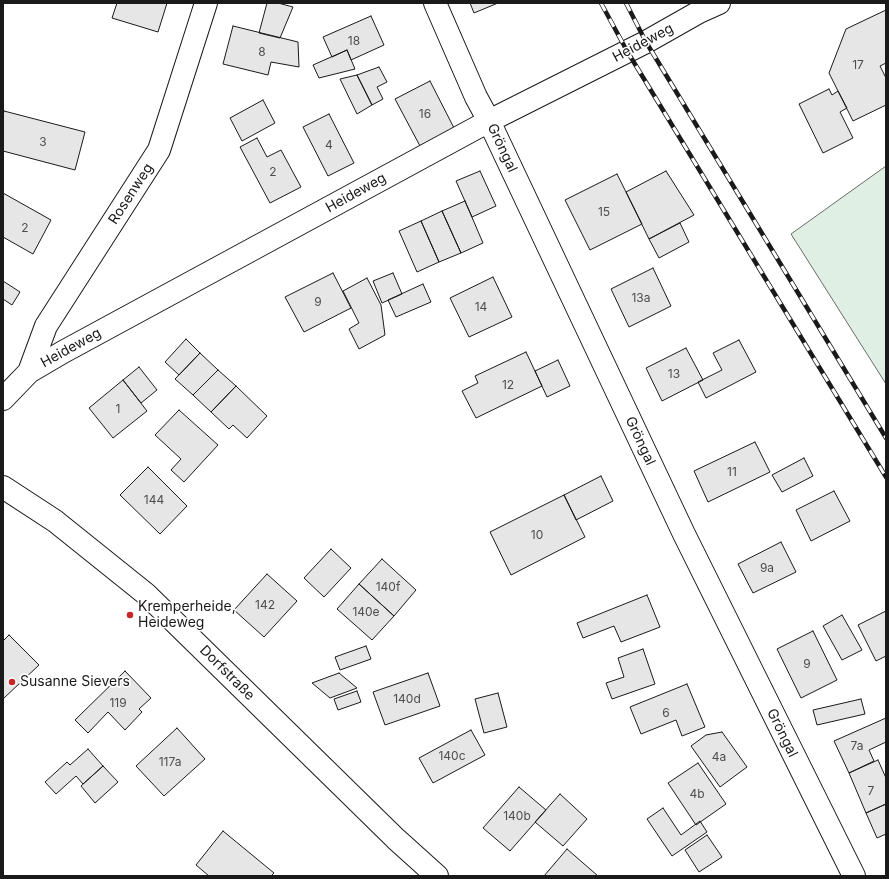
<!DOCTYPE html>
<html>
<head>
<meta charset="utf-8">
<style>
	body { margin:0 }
	#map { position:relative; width:889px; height:879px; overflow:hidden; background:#fff; font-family:Inter,sans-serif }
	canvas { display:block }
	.frame { position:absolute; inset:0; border:4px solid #1a1a1a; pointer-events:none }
</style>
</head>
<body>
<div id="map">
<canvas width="889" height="879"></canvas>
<div class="frame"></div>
</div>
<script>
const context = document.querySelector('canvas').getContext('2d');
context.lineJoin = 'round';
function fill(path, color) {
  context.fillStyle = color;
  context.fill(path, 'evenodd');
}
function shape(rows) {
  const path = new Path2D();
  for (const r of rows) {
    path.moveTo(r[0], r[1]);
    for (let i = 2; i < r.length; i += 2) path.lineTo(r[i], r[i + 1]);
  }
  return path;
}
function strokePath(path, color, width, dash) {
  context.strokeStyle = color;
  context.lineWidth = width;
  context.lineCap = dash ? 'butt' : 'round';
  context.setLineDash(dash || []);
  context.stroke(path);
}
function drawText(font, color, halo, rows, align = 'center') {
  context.font = font + ' Inter,sans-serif';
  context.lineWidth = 3;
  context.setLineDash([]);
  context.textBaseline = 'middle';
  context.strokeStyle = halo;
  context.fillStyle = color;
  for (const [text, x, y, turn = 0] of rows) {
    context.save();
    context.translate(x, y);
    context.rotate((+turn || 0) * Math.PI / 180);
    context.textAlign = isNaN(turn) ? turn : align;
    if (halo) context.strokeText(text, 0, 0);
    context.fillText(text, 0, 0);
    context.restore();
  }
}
const green = shape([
	[886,166,886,384,791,234,886,166]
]);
fill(green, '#e0efe3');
strokePath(green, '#6a6a6a', 1);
const building = shape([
	[117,3,167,3,158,32,112,18,117,3],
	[267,3,278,3,293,7,280,38,259,33,267,3],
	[470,3,498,3,474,13,470,3],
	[886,10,886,63,880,66,886,78,886,105,853,121,829,73,846,29,886,10],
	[371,16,384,45,351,60,347,50,332,57,323,37,371,16],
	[233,26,298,42,299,67,271,62,268,75,223,64,233,26],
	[347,50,355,69,319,78,313,65,347,50],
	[379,67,387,82,377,87,383,99,372,105,357,75,379,67],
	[357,75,372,105,357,114,340,79,357,75],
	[430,81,454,128,420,146,395,99,430,81],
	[829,89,832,95,838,91,847,108,840,112,853,138,823,153,799,104,829,89],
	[263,100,275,123,242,141,230,118,263,100],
	[4,111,85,132,75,170,3,151,3,115,4,111],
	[329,114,354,163,328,176,303,127,329,114],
	[257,138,267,157,281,150,301,187,270,203,240,147,257,138],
	[480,171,496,206,472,217,456,181,480,171],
	[666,171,694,215,649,239,626,192,666,171],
	[617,174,642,224,590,250,565,200,617,174],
	[3,193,51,220,33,254,3,237,3,193],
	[465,201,483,243,461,253,442,211,465,201],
	[442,211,461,253,439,262,421,221,442,211],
	[421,221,439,262,417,272,399,231,421,221],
	[680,223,689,242,659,258,649,239,680,223],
	[653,268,671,306,629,327,611,289,653,268],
	[333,273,351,308,304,332,285,297,333,273],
	[393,273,402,294,382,303,373,281,393,273],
	[493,277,512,317,469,337,450,298,493,277],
	[367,278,381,305,385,335,359,349,349,329,359,323,343,291,367,278],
	[3,281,20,292,12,305,3,299,3,281],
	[423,284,431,302,396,317,388,300,423,284],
	[186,339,200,353,179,375,165,362,186,339],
	[739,340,756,372,706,398,698,382,722,370,713,353,739,340],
	[686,348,703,380,662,401,646,368,686,348],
	[526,352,542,386,476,418,462,391,478,383,475,376,526,352],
	[200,353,218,370,193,395,175,379,200,353],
	[558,360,570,386,547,397,535,371,558,360],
	[139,367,157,390,141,403,123,380,139,367],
	[218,370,236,386,211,412,193,395,218,370],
	[123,380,147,411,113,438,89,408,123,380],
	[236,386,267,416,247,438,233,425,229,429,211,412,236,386],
	[179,410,218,445,184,482,171,470,181,459,155,435,179,410],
	[755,442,770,472,708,502,694,471,755,442],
	[804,458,813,476,782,492,772,475,804,458],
	[148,467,187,506,160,534,120,495,148,467],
	[601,476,613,501,576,520,564,495,601,476],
	[834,491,850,521,811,541,796,510,834,491],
	[564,495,585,537,511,575,490,532,564,495],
	[781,542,796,572,753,593,738,564,781,542],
	[331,549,351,568,324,597,304,578,331,549],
	[382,559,416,590,394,616,359,584,382,559],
	[267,574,297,601,264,637,234,610,267,574],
	[359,584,394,616,372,640,337,609,359,584],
	[647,595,660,627,621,642,614,626,583,638,577,623,647,595],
	[886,611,886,656,876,661,858,625,886,611],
	[842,615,862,650,842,660,823,626,842,615],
	[813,631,837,680,801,698,777,649,813,631],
	[9,635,39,665,3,699,3,641,9,635],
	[366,646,371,659,340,670,335,657,366,646],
	[643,649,655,684,612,699,606,683,624,677,618,658,643,649],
	[125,671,151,698,139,709,142,712,125,730,108,712,88,733,75,720,125,671],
	[339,673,357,688,330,698,312,683,339,673],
	[428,673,440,706,385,725,373,692,428,673],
	[687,684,705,727,682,736,676,720,641,734,630,707,687,684],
	[357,691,361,702,338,710,334,699,357,691],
	[498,693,507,727,484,733,475,699,498,693],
	[861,699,865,714,817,725,813,710,861,699],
	[886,718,886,742,869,750,874,761,849,773,834,741,886,718],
	[177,728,205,759,164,796,136,766,177,728],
	[471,730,485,755,433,783,419,758,471,730],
	[722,732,747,767,720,787,691,746,706,735,722,732],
	[88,749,103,766,83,784,76,776,56,794,45,782,67,762,70,765,88,749],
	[878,760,886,778,886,804,866,813,849,773,878,760],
	[698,763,726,804,696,825,668,783,698,763],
	[103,766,118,782,95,803,81,786,103,766],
	[519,787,546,810,510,851,483,828,519,787],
	[560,794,587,819,563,846,535,822,560,794],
	[886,804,886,834,877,838,866,813,886,804],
	[663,808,681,835,700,821,707,832,672,856,647,819,663,808],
	[223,831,274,873,271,876,209,876,196,865,223,831],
	[707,835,722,857,699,872,685,850,707,835],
	[567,849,598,876,544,876,567,849]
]);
fill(building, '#e6e6e6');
strokePath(building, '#1a1a1a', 1);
const minor = shape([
	[435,3,476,97,489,121,684,534,854,876],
	[29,372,46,326,159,150,206,3],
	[3,399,29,372,63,352,489,121,646,42,699,12,719,3]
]);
const major = shape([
	[3,487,55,521,146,594,396,839,437,876]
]);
strokePath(minor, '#1a1a1a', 24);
strokePath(major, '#1a1a1a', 24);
strokePath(minor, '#fff', 22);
strokePath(major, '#fff', 22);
const rail = shape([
	[601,3,627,51,886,477],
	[626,3,646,42,886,438]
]);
strokePath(rail, '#1a1a1a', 4.5);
strokePath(rail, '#fff', 3, [9]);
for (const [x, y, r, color] of [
	[130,615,4,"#c62828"],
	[12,682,4,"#c62828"]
]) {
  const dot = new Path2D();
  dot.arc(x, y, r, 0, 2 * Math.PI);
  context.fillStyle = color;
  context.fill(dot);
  strokePath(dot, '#fff', 1.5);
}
drawText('12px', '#4d4d4d', null, [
	["18",354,41],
	["8",262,52],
	["17",858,65],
	["16",425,114],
	["3",43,142],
	["4",329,145],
	["2",273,172],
	["15",604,212],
	["2",25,228],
	["13a",641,298],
	["9",318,302],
	["14",481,307],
	["13",674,374],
	["12",508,385],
	["1",118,409],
	["11",732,472],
	["144",154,500],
	["10",537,535],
	["9a",767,568],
	["140f",388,587],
	["142",265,605],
	["140e",366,612],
	["9",807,664],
	["140d",407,699],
	["119",118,703],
	["6",666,713],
	["7a",857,746],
	["140c",452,756],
	["4a",719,757],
	["117a",170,762],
	["7",871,791],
	["4b",697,794],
	["140b",517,816]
]);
drawText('14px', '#1a1a1a', '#fff', [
	["Heideweg",643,43,-28],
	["Gröngal",502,148,65],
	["Heideweg",356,193,-29],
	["Rosenweg",131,194,-57],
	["Heideweg",71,348,-29],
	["Gröngal",640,441,65],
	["Dorfstraße",227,673,45],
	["Gröngal",782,733,64]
]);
drawText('14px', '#1a1a1a', '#fff', [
	["Kremperheide,",138,607],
	["Heideweg",138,623],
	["Susanne Sievers",20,682]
], 'left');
</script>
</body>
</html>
